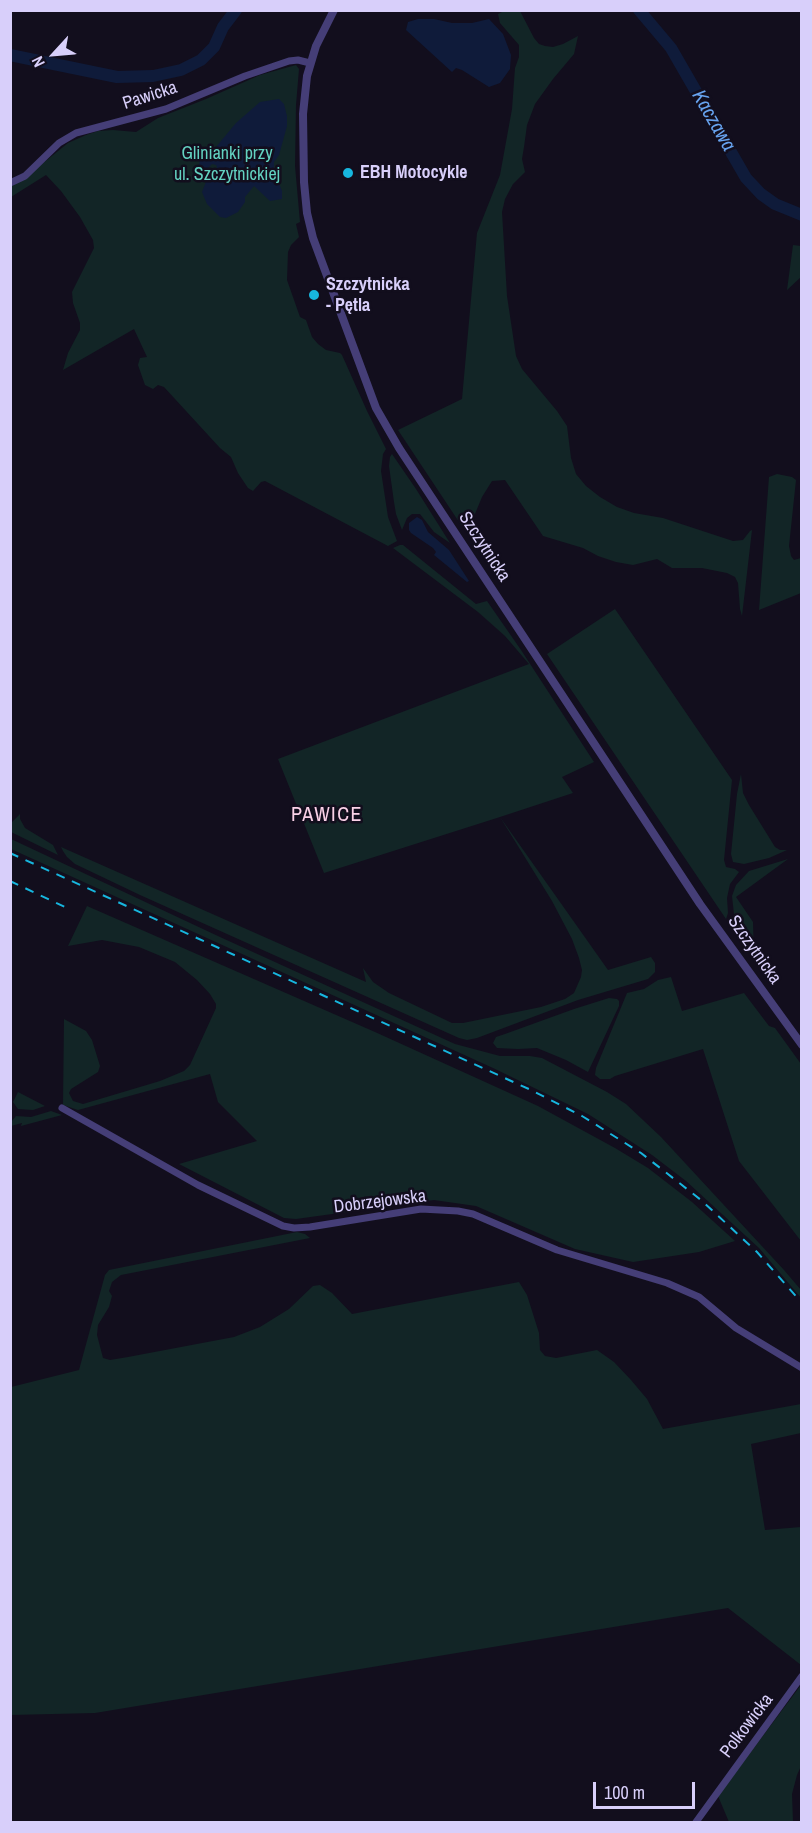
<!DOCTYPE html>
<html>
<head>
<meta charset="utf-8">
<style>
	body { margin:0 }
	#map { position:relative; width:812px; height:1833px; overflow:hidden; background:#120e1d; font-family:"Archivo Narrow",sans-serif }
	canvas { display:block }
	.frame { position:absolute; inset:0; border:12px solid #d8cffa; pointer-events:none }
	.north { position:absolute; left:24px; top:24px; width:60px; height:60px; -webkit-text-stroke:4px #120e1d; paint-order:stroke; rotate:244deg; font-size:16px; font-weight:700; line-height:24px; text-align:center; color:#d8cffa }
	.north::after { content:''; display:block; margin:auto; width:21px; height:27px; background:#d8cffa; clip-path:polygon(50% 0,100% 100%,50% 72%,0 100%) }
	.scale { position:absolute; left:593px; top:1782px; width:102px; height:27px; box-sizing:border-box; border:3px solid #d8cffa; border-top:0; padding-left:8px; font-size:18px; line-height:21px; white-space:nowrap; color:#d8cffa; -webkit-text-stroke:4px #120e1d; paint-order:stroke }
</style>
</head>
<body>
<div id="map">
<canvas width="812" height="1833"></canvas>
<div class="frame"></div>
<div class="north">N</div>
<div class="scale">100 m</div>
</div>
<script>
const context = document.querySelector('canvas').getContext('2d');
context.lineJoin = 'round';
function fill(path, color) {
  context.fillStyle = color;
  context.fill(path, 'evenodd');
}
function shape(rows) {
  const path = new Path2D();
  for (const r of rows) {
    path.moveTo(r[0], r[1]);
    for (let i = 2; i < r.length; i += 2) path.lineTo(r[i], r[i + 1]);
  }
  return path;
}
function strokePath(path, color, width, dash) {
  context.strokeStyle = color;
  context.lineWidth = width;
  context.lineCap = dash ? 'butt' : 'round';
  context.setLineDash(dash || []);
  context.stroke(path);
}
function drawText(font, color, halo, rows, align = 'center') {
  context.font = font + ' "Archivo Narrow",sans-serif';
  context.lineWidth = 5;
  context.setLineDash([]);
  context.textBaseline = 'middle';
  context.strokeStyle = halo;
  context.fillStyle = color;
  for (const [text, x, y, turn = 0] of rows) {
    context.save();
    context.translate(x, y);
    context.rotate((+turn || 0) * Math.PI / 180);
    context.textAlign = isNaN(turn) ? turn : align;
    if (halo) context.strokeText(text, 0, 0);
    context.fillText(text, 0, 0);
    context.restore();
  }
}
fill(shape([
	[504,11,520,11,534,38,539,44,545,46,553,47,563,44,578,36,574,54,553,79,535,104,527,125,524,147,522,159,525,172,513,184,505,199,502,212,507,296,516,356,522,369,557,411,567,426,571,458,576,474,586,486,600,497,617,507,634,513,663,518,733,541,743,540,750,531,752,530,742,616,740,609,738,583,735,577,727,573,702,568,672,568,657,559,633,565,616,562,598,556,583,548,543,536,505,480,492,481,482,497,470,526,472,539,461,525,398,430,462,399,477,233,500,175,512,109,515,68,519,57,519,45,500,23,498,14],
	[296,65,299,69,296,105,295,166,300,222,296,224,299,237,291,245,288,252,287,280,300,317,306,320,312,337,318,344,326,350,340,353,342,355,367,411,386,449,383,454,381,471,388,517,397,541,388,546,265,481,261,482,253,491,248,488,238,473,231,457,220,448,164,387,158,385,153,389,145,385,138,365,140,358,147,357,134,329,63,370,68,353,80,330,80,323,73,303,72,292,94,248,93,240,80,217,61,191,46,175,11,197,11,186,37,168,68,143,86,135,98,131,113,130,136,132,158,118,206,99,260,75],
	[793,245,801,246,801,277,787,290],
	[392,454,416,489,450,543,434,532,420,514,412,514,407,518,402,530,396,514,394,502,389,466,390,457],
	[777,474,792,477,796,480,789,546,791,556,794,560,801,558,801,593,759,610,769,477],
	[400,545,403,545,476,604,487,601,521,650,594,762,562,777,573,793,500,817,608,970,651,957,655,963,655,972,648,979,578,1000,477,1038,467,1040,459,1038,140,895,75,864,67,857,63,851,61,847,366,982,363,968,373,982,389,993,452,1023,463,1023,541,1007,565,999,574,993,581,977,582,970,579,958,572,939,552,901,500,817,324,873,278,759,529,664,505,636,478,612,393,548],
	[615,609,732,780,724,860,726,867,735,869,739,872,730,884,727,898,728,913,726,919,547,654],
	[741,774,743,793,749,805,775,847,780,850,787,850,769,858,744,864,733,862,731,854,737,794],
	[20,814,20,819,25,828,53,845,58,855,11,832,11,823],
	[11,839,220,937,455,1044,500,1056,530,1056,542,1058,607,1092,626,1104,661,1137,784,1270,801,1290,801,1298,759,1248,686,1181,652,1155,588,1114,493,1068,11,849],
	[788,859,736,897,753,922,754,959,733,930,734,914,732,896,736,885,749,871],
	[87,906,375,1032,538,1106,615,1148,648,1168,692,1202,735,1241,699,1252,633,1262,575,1249,476,1206,434,1200,296,1219,284,1218,179,1164,257,1141,218,1102,210,1074,78,1110,63,1105,64,1019,86,1031,92,1040,100,1066,98,1072,71,1089,69,1093,73,1101,83,1104,160,1081,184,1071,190,1065,216,1008,216,1004,210,994,197,980,175,962,139,947,102,940,68,946],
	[671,977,682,1011,744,993,769,1026,775,1028,801,1064,801,1241,739,1161,703,1049,615,1076,610,1079,600,1079,595,1075,596,1068,627,993,644,989,658,980],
	[609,998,617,999,619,1001,619,1006,588,1072,566,1060,537,1048,518,1049,497,1048,493,1043,496,1037,505,1034,574,1009],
	[18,1092,45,1106,33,1110,18,1109,13,1102],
	[51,1111,62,1115,21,1126,22,1123,11,1126,11,1122,16,1116,31,1117],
	[297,1232,305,1234,310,1238,121,1275,112,1282,109,1291,112,1296,109,1307,98,1325,97,1335,103,1358,110,1360,128,1357,234,1337,260,1327,289,1309,313,1286,320,1285,332,1293,352,1314,519,1282,527,1295,539,1333,540,1350,545,1356,556,1358,597,1350,614,1362,631,1380,647,1399,663,1429,801,1404,801,1433,751,1444,765,1530,801,1527,801,1665,728,1608,95,1713,11,1715,11,1387,79,1370,105,1275,109,1270],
	[801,1685,801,1766,797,1775,792,1794,793,1822,729,1822,718,1796]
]), '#122526');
fill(shape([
	[418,19,434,19,452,23,472,23,489,19,503,34,511,55,510,69,500,83,489,87,462,70,456,68,452,72,406,30,408,22],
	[279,99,284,104,287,116,287,126,279,155,274,162,274,171,282,191,282,199,270,201,254,186,245,197,245,202,238,212,226,218,220,217,207,204,202,192,209,174,217,171,217,167,216,165,212,164,208,168,202,168,199,165,200,160,216,147,236,123,260,102],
	[417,517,422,520,428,532,449,550,469,581,467,582,434,555,436,552,433,548,411,533,409,530,409,523]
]), '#0f1b3a');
strokePath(shape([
	[639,10,671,48,746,178,761,194,775,204,802,215],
	[10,55,117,77,153,76,181,70,201,60,214,47,223,27,236,10]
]), '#0f1b3a', 12);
strokePath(shape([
	[10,183,25,176,59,143,76,133,166,109,245,76,289,61,298,60,310,63],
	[62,1108,198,1185,283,1226,294,1228,310,1227,421,1209,458,1211,473,1214,557,1250,667,1283,699,1297,736,1328,802,1368],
	[696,1822,802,1676]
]), '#453e77', 7);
strokePath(shape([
	[334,10,316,46,307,76,303,114,304,182,307,213,313,238,376,408,399,448,700,904,802,1045]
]), '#453e77', 8);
strokePath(shape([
	[10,853,531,1090,582,1116,641,1153,701,1200,757,1252,802,1303],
	[10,881,67,908]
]), '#17b6de', 2, [9, 8]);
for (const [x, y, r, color] of [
	[348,173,6,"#17b6de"],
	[314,295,6,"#17b6de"]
]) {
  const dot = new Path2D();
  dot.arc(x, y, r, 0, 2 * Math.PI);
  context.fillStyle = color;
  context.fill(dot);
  strokePath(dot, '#120e1d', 2);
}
drawText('18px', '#d8cffa', '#120e1d', [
	["Pawicka",150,96,-18],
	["Szczytnicka",484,547,57],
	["Szczytnicka",754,950,55],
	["Dobrzejowska",380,1202,-7],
	["Polkowicka",747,1726,-53]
]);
drawText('18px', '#63d2c1', '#120e1d', [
	["Glinianki przy",227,154],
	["ul. Szczytnickiej",227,175]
]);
drawText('bold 18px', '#d8cffa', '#120e1d', [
	["EBH Motocykle",360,173],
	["Szczytnicka",326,285],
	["- Pętla",326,306]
], 'left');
drawText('italic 20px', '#67a3ef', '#120e1d', [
	["Kaczawa",713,121,60]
]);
context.letterSpacing = '1.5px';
drawText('20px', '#fad1e7', '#120e1d', [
	["PAWICE",327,816]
]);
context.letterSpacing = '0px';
</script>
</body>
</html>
